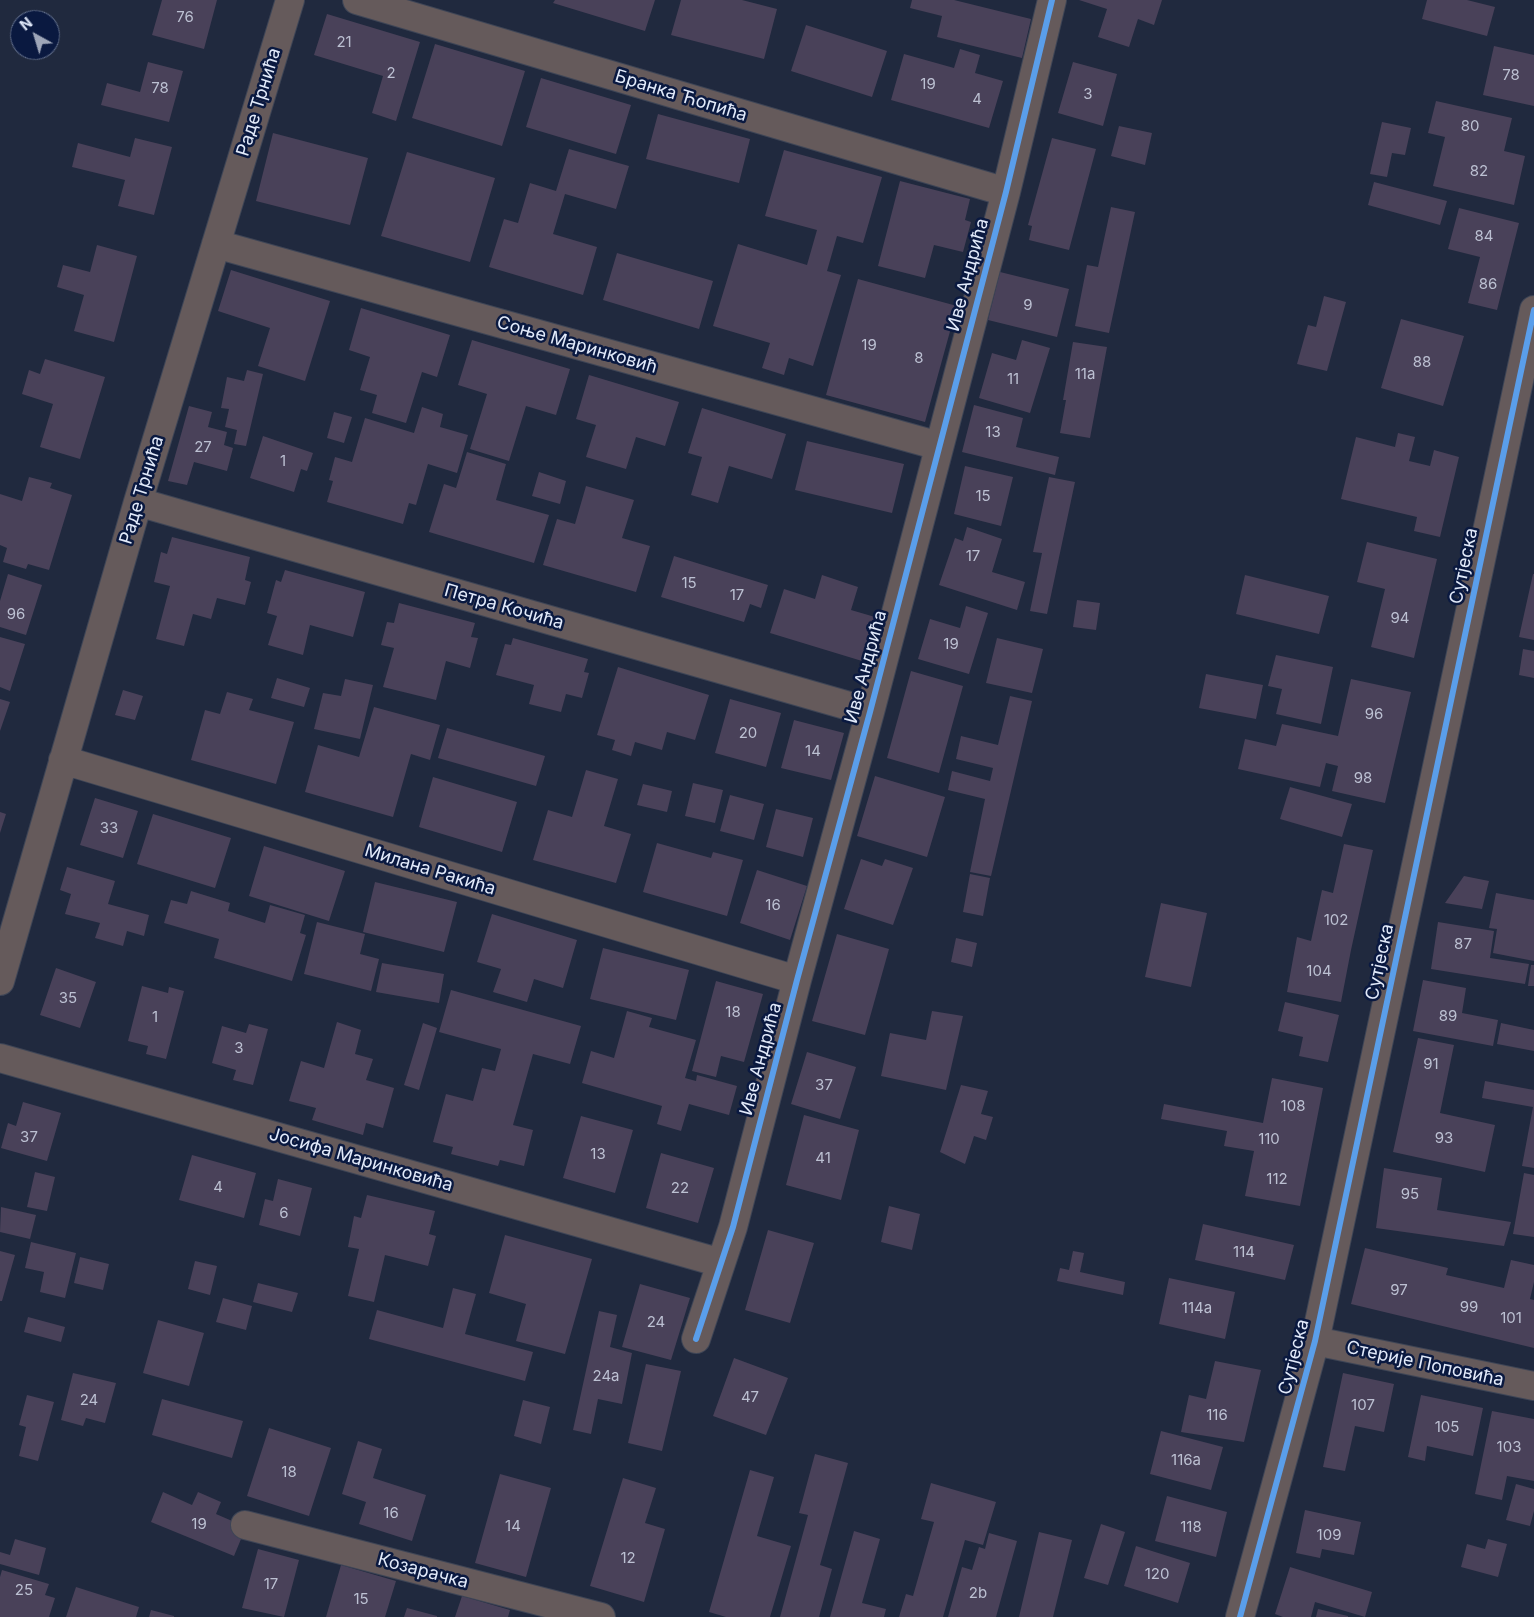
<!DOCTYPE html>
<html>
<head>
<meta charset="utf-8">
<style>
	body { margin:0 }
	#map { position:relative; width:1534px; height:1617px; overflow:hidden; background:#20293e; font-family:Inter,sans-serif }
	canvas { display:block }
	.north { position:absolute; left:10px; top:10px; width:50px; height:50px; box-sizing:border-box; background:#0a1940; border:1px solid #606d8a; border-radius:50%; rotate:321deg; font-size:14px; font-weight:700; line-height:20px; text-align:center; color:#e2eafa }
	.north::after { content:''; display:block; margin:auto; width:18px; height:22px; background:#9ea6b8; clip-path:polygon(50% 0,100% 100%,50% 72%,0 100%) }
</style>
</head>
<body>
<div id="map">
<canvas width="1534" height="1617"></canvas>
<div class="north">N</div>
</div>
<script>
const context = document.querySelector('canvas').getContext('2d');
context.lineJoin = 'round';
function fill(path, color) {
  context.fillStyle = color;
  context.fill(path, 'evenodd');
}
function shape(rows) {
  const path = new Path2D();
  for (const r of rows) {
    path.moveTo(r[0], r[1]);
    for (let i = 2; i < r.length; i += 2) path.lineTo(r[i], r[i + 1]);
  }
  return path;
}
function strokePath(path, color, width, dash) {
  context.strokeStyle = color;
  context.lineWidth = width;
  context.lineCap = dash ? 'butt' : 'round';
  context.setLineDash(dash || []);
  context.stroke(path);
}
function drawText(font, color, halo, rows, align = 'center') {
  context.font = font + ' Inter,sans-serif';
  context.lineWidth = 5;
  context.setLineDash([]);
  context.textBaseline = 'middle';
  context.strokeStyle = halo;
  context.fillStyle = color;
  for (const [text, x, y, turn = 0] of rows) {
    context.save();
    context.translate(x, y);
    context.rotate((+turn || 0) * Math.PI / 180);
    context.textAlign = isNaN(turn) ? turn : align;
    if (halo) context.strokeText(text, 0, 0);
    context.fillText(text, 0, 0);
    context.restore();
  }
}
fill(shape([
	[162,0,217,0,204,49,152,35],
	[555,0,655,0,645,31,553,3],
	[681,0,742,0,777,9,764,59,671,35],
	[912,0,954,0,1031,19,1022,58,937,37,942,16,910,8],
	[1079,0,1162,0,1154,25,1138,19,1129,47,1098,37,1107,9],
	[1427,0,1467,0,1495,7,1487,36,1422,19],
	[327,14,420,42,396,121,372,113,383,76,314,55],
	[806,25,887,51,872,97,791,71],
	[435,44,525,71,502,146,412,118],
	[1494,46,1534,55,1534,106,1483,95],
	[960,49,980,55,975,73,1003,81,989,128,891,100,904,54,954,68],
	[148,62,183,71,169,122,101,105,107,83,140,92],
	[1073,62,1117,74,1103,126,1058,113],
	[541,78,631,105,616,154,526,127],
	[1436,101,1512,118,1504,151,1525,156,1514,205,1433,186,1445,137,1428,133],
	[658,114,750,139,739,183,646,159],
	[1382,122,1411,128,1405,155,1392,153,1387,177,1370,174],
	[1119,126,1152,133,1145,165,1111,156],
	[273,133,368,158,350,225,256,201],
	[135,138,172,147,154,215,118,206,125,180,72,167,78,143,130,157],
	[1052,138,1096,149,1069,250,1029,240,1032,226,1028,225],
	[569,149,629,166,616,209,565,194,553,234,597,247,583,295,489,267,504,219,518,223,530,183,556,191],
	[784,150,882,177,863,243,837,236,827,271,841,275,813,366,789,358,784,375,762,368,770,343,713,326,738,244,807,265,817,230,765,216],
	[407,152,495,178,470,262,381,236],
	[900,181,970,199,965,220,971,222,963,252,934,245,925,278,878,266],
	[1374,182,1447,201,1440,225,1368,205],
	[1111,207,1135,212,1109,333,1075,326,1087,265,1098,267],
	[1459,208,1519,223,1497,310,1468,303,1480,257,1448,249],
	[97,245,137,256,114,342,74,331,84,295,57,287,63,265,90,272],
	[617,253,713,281,699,329,603,300],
	[231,270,330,301,305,381,258,366,270,328,218,311],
	[1000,272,1069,289,1057,337,988,320],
	[858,279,957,306,925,422,826,395],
	[1324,296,1346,302,1327,371,1297,364,1308,325,1316,327],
	[361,308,450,335,437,377,422,372,406,423,372,413,377,395,360,390,370,357,349,350],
	[1401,319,1464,336,1443,406,1381,388],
	[472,340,570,369,556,415,526,406,509,461,470,449,487,394,458,385],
	[1022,340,1050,348,1030,413,979,398,992,353,1016,360],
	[1073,342,1107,347,1090,438,1060,433,1066,400,1063,400],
	[45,359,105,377,80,459,40,447,53,404,22,394,29,370,40,374],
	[247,370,263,374,246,446,234,444,237,430,225,427,229,409,221,408,227,377,244,381],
	[589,375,679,402,665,446,636,437,626,469,586,457,596,425,576,419],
	[974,405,1023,418,1016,447,1059,457,1055,475,962,452],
	[189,406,212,412,208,427,227,432,224,445,233,448,227,471,194,462,187,485,168,481],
	[422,407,443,414,440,427,468,435,457,473,428,464,416,505,409,503,403,524,327,502,333,481,329,480,335,457,352,462,365,418,414,433],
	[702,408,786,434,772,479,729,466,718,503,691,495,702,457,688,453],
	[334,412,352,417,344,443,327,438],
	[1398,433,1415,437,1409,461,1430,466,1434,450,1459,457,1440,537,1414,531,1417,517,1341,499,1356,437,1395,447],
	[263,436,313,453,307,471,301,469,294,492,250,478],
	[807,441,904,464,892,513,795,490],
	[467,452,506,464,496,500,549,515,534,563,429,532,444,484,456,488],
	[965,466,1013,477,1001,526,954,514],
	[539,472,566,481,560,504,532,496],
	[29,477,52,483,50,488,72,495,49,570,28,564,26,569,3,562,7,548,0,545,0,494,22,501],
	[1049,477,1075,482,1047,614,1030,611,1042,553,1033,552],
	[586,486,634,500,622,538,650,546,636,592,543,565,557,519,575,524],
	[967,527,1002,539,992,572,1025,582,1017,610,939,585,955,538,963,541],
	[172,537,250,557,245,580,251,582,245,605,217,598,211,619,193,614,184,646,156,639,170,586,154,582,161,552,167,554],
	[1367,542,1437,559,1414,658,1371,647,1385,589,1357,582],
	[674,556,768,585,761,608,750,604,744,622,661,597],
	[285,570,365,592,353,637,310,625,303,655,268,645,277,616,267,613,276,580,281,582],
	[8,574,42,585,26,635,0,627,0,601],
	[1533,574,1534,574,1534,640,1519,637],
	[822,575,858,587,851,610,875,617,862,661,770,633,784,589,815,599],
	[1245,575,1329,596,1319,634,1236,614],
	[1077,600,1100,603,1096,630,1073,627],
	[399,603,475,623,471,637,478,638,470,668,446,661,436,700,383,687,394,648,381,645,387,622,394,623],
	[966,606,988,613,969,674,918,659,930,619,960,628],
	[0,637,25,644,10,691,0,687],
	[513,638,588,659,584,672,589,673,582,698,566,694,561,712,529,704,534,685,496,675,505,644,511,645],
	[997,638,1043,649,1032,693,986,683],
	[1523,649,1534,651,1534,678,1519,675],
	[1276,655,1333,667,1321,724,1276,714,1282,689,1268,686],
	[618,667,709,695,695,740,667,732,662,750,635,742,631,756,612,750,615,740,597,735],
	[911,671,963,686,939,773,887,758],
	[1206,674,1263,685,1256,719,1199,708],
	[277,678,310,688,304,707,271,698],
	[345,679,373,685,360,739,314,729,323,693,341,696],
	[1351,679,1411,692,1385,803,1332,791,1338,766,1326,763,1320,787,1238,769,1245,739,1276,746,1282,724,1338,736],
	[123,690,143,696,135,720,115,715],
	[227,692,253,699,249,710,294,722,276,784,191,760,205,710,220,714],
	[1010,696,1032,701,991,876,970,872,985,799,948,790,952,771,990,781,993,768,956,759,961,736,998,745],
	[0,699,10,702,0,731],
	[730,699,781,713,766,767,715,753],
	[374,707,440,725,430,760,411,754,393,817,305,792,318,745,359,757],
	[794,720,844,733,831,780,781,768],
	[447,728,545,756,536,786,438,758],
	[586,770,618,779,604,826,631,834,616,883,533,860,548,810,572,817],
	[875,776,945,797,927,857,857,836],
	[433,777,517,802,502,852,419,827],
	[693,783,723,790,715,823,685,816],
	[643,784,672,791,667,812,637,805],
	[1290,787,1352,804,1342,837,1280,819],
	[730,795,764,804,754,840,720,831],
	[95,798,138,811,123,858,80,845],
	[776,809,813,818,803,857,766,847],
	[0,812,6,814,0,833],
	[153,814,231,838,215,888,137,864],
	[657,843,711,858,713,852,743,860,727,916,643,892],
	[1344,844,1373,850,1351,950,1341,1002,1287,992,1297,937,1311,941,1322,890,1333,893],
	[264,846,345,871,329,921,249,896],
	[861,859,882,866,885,859,913,868,893,925,844,909],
	[67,867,115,881,108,904,149,915,144,936,127,931,123,946,95,938,100,923,65,914,71,894,60,890],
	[757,870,807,886,790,940,740,923],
	[970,874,990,878,983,916,963,912],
	[1464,876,1489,881,1482,909,1445,903],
	[375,882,457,902,444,952,363,932],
	[191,891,230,903,228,911,265,923,270,905,305,915,300,933,306,935,292,981,214,958,219,939,164,923,171,900,187,904],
	[1496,893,1534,900,1534,961,1493,953,1497,929,1489,928],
	[1161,903,1207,913,1191,987,1145,977],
	[492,914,577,940,563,988,534,979,527,1002,493,992,501,969,477,962],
	[317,922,365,934,360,954,379,959,371,991,304,974],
	[1438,922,1494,931,1490,958,1529,964,1525,984,1431,969],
	[837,934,889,949,865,1035,812,1021],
	[956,938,977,943,972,967,951,962],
	[603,948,689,970,676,1020,590,999],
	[382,963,444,974,439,1003,376,992],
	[1531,965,1534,965,1534,986,1528,986],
	[56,968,96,982,80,1028,40,1015],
	[1423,980,1466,988,1462,1013,1498,1020,1493,1046,1413,1031],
	[716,981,763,994,744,1062,721,1056,716,1077,692,1071],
	[142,986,168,993,169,987,184,991,166,1059,146,1054,148,1046,128,1041],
	[451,990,581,1026,570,1064,533,1054,513,1125,533,1130,524,1166,500,1160,498,1166,451,1154,453,1147,433,1142,446,1094,473,1101,482,1068,495,1071,501,1049,439,1032],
	[1285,1002,1339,1015,1328,1062,1299,1056,1303,1037,1278,1031],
	[627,1011,652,1018,649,1027,696,1040,685,1078,696,1081,697,1075,737,1086,729,1115,689,1104,681,1131,657,1124,662,1106,582,1083,591,1051,614,1058],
	[932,1011,963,1016,946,1090,881,1076,890,1033,926,1040],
	[337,1022,361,1030,355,1054,373,1059,366,1080,394,1088,383,1128,366,1123,363,1135,312,1120,316,1108,289,1101,301,1061,324,1068],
	[423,1023,437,1028,419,1090,404,1085],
	[1501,1023,1534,1030,1534,1051,1497,1044],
	[249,1024,268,1029,253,1085,233,1080,236,1070,212,1063,222,1026,246,1033],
	[1418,1038,1454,1045,1440,1113,1495,1125,1485,1172,1393,1152],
	[807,1052,856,1067,840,1119,791,1104],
	[1272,1078,1323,1088,1300,1206,1245,1196,1254,1151,1224,1146,1227,1131,1161,1119,1164,1104,1263,1123],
	[1485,1081,1534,1090,1534,1168,1522,1166,1533,1107,1482,1098],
	[961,1085,988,1091,981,1114,993,1117,986,1140,974,1136,965,1164,940,1152],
	[23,1102,61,1113,47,1161,1,1148,8,1123,16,1126],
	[804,1115,859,1130,841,1200,786,1185],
	[581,1116,633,1130,615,1193,563,1178],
	[661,1153,714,1168,698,1223,646,1208],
	[192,1155,256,1173,244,1218,179,1200],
	[1384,1168,1442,1178,1437,1210,1511,1222,1504,1246,1376,1228],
	[35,1172,55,1177,47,1211,27,1207],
	[1524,1173,1534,1175,1534,1237,1513,1234],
	[278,1179,312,1188,300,1236,259,1225,265,1199,273,1201],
	[367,1195,435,1211,429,1234,436,1236,428,1266,385,1255,374,1302,348,1296,359,1249,348,1247,354,1216,361,1218],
	[889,1206,920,1214,912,1250,881,1242],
	[1,1207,36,1215,30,1239,0,1232],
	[1203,1224,1294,1245,1285,1280,1195,1260],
	[768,1230,814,1243,790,1323,745,1310],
	[505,1235,592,1259,565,1354,516,1341,526,1304,489,1293],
	[31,1242,76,1253,65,1298,40,1292,44,1272,25,1268],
	[1365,1248,1448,1268,1446,1275,1504,1288,1511,1260,1534,1265,1534,1282,1530,1299,1534,1300,1534,1348,1351,1304],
	[0,1251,15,1255,2,1301,0,1301],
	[1073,1251,1084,1253,1080,1272,1125,1282,1123,1295,1057,1281,1060,1268,1069,1270],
	[80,1257,109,1264,103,1290,74,1283],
	[195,1261,217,1266,210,1295,188,1289],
	[1169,1278,1235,1292,1225,1339,1159,1324],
	[258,1283,298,1293,292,1312,253,1302],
	[640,1284,690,1298,671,1360,622,1347],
	[453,1288,476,1294,465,1334,533,1352,525,1381,369,1339,377,1310,443,1328],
	[223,1298,252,1306,246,1330,216,1322],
	[599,1311,617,1315,610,1347,632,1353,622,1404,598,1399,591,1434,573,1430],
	[28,1317,65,1327,61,1342,24,1332],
	[158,1320,204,1333,189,1386,143,1373],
	[734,1358,788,1378,766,1435,713,1416],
	[1215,1361,1261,1370,1244,1442,1181,1432,1189,1395,1206,1399],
	[646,1364,681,1371,662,1451,628,1443],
	[73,1373,116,1383,105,1423,86,1418,83,1426,61,1420],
	[1343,1373,1394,1384,1384,1432,1355,1426,1345,1471,1323,1467],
	[27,1395,54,1402,38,1461,19,1456,26,1427,19,1425],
	[1421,1395,1483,1408,1473,1456,1427,1446,1425,1461,1408,1457],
	[162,1399,243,1421,232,1458,152,1435],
	[523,1400,550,1407,541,1444,514,1436],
	[1492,1411,1534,1419,1534,1481,1507,1476,1502,1500,1475,1494],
	[269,1428,331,1448,309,1516,247,1496],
	[1161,1431,1223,1447,1211,1490,1150,1474],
	[358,1441,382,1449,373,1478,426,1495,412,1541,359,1524,366,1502,342,1494],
	[815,1454,848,1463,820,1565,832,1569,819,1617,780,1617,808,1515,799,1513],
	[750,1470,774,1477,757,1536,791,1546,770,1617,726,1617,709,1612],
	[500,1474,551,1488,526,1577,475,1563],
	[623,1478,656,1488,645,1523,665,1529,644,1602,590,1586],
	[931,1483,996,1502,983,1545,965,1540,943,1617,899,1617,906,1594,913,1596,934,1522,921,1519],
	[1516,1484,1534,1489,1534,1511,1530,1526,1506,1520],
	[163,1492,192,1505,198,1492,221,1502,216,1514,246,1527,234,1556,151,1522],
	[1167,1496,1227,1512,1216,1557,1155,1541],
	[1305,1510,1361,1522,1354,1555,1322,1549,1320,1558,1296,1553],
	[1101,1524,1125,1532,1108,1585,1084,1578],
	[854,1531,880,1539,862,1603,886,1609,884,1617,830,1617],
	[1039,1532,1072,1540,1053,1617,1019,1617],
	[989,1533,1017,1541,996,1617,948,1617,962,1567,972,1570,979,1547,985,1549],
	[15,1539,46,1548,39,1575,0,1564,0,1552,10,1555],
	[1488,1539,1507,1544,1498,1577,1461,1567,1467,1544,1485,1549],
	[1136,1546,1190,1563,1178,1603,1124,1586],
	[258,1549,299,1560,284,1617,242,1608],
	[341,1565,396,1581,385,1617,326,1617],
	[1290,1567,1372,1592,1365,1617,1315,1602,1311,1617,1283,1617,1275,1614],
	[2,1570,49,1584,45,1595,55,1598,49,1617,0,1617,0,1577],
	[76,1587,139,1607,136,1617,66,1617],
	[462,1596,510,1610,508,1617,455,1617],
	[407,1608,437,1616,437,1617,404,1617],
	[1318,1609,1348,1616,1348,1617,1316,1617],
	[151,1610,174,1616,174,1617,149,1617]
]), '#494159');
const minor = shape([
	[357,0,1006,192],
	[216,244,939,446],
	[138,502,870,712],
	[63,760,797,980],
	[0,981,138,502,290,0],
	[0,1058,721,1263],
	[696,1339,733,1227,797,980,870,712,1006,192,1052,0],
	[1315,1341,1534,1386],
	[245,1525,601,1617],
	[1240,1617,1315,1341,1534,310]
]);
strokePath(minor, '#3e4556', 30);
strokePath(minor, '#655a5b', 28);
strokePath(shape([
	[696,1339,733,1227,797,980,870,712,1006,192,1052,0],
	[1240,1617,1315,1341,1534,310]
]), '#5a9eea', 6);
drawText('15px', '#bcc0d2', null, [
	["76",185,17],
	["21",344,42],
	["2",391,73],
	["78",1511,75],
	["19",928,84],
	["78",160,88],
	["3",1088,94],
	["4",977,99],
	["80",1470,126],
	["82",1479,171],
	["84",1484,236],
	["86",1488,284],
	["9",1028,305],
	["19",869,345],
	["8",919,358],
	["88",1422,362],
	["11a",1085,374],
	["11",1013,379],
	["13",993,432],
	["27",203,447],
	["1",283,461],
	["15",983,496],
	["17",973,556],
	["15",689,583],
	["17",737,595],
	["96",16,614],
	["94",1400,618],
	["19",951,644],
	["96",1374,714],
	["20",748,733],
	["14",813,751],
	["98",1363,778],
	["33",109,828],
	["16",773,905],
	["102",1336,920],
	["87",1463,944],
	["104",1319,971],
	["35",68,998],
	["18",733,1012],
	["89",1448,1016],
	["1",155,1017],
	["3",239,1048],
	["91",1431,1064],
	["37",824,1085],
	["108",1293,1106],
	["37",29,1137],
	["93",1444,1138],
	["110",1269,1139],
	["13",598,1154],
	["41",823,1158],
	["112",1277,1179],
	["4",218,1187],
	["22",680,1188],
	["95",1410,1194],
	["6",284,1213],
	["114",1244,1252],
	["97",1399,1290],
	["99",1469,1307],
	["114a",1197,1308],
	["101",1511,1318],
	["24",656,1322],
	["24a",606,1376],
	["47",750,1397],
	["24",89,1400],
	["107",1363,1405],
	["116",1217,1415],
	["105",1447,1427],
	["103",1509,1447],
	["116a",1186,1460],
	["18",289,1472],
	["16",391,1513],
	["19",199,1524],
	["14",513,1526],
	["118",1191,1527],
	["109",1329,1535],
	["12",628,1558],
	["120",1157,1574],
	["17",271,1584],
	["25",24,1590],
	["2b",978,1593],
	["15",361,1599]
]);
drawText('18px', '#e2eafa', '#0a1940', [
	["Бранка Ћопића",681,96,17],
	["Раде Трнића",259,102,-73],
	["Иве Андрића",968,275,-75],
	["Соње Маринковић",577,345,16],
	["Раде Трнића",142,490,-73],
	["Сутјеска",1464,566,-78],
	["Петра Кочића",504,607,16],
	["Иве Андрића",866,667,-75],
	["Милана Ракића",430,870,17],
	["Сутјеска",1380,962,-78],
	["Иве Андрића",761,1059,-75],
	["Јосифа Маринковића",361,1160,16],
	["Сутјеска",1294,1357,-76],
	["Стерије Поповића",1425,1364,12],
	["Козарачка",423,1571,15]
]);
</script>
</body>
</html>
